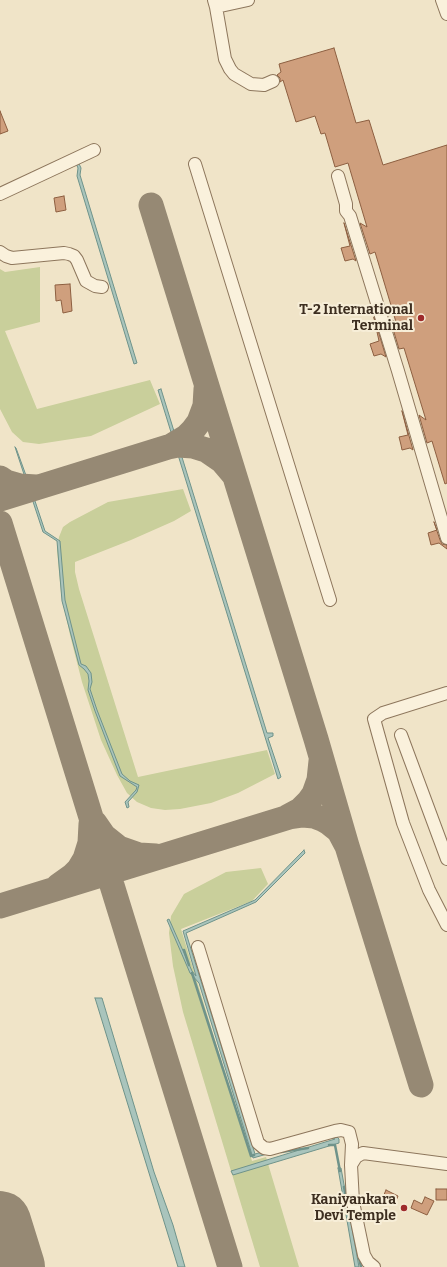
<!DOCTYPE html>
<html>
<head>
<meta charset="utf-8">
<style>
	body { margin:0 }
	canvas { display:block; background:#f0e4c8 }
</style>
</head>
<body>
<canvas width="447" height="1267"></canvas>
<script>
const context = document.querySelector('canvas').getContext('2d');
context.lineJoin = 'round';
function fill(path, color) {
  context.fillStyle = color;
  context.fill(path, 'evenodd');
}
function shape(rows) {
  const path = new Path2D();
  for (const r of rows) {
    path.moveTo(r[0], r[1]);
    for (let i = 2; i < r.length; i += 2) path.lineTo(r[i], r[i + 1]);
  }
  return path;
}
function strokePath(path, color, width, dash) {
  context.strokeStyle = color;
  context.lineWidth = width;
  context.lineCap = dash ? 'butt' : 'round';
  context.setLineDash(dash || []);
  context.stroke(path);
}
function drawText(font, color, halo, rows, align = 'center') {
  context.font = font + ' Bitter,serif';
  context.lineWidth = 4;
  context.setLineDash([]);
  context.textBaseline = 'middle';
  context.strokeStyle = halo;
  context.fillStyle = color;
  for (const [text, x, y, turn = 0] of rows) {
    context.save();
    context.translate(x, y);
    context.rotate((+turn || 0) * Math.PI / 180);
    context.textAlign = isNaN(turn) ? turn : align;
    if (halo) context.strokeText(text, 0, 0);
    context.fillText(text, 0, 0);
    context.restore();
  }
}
fill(shape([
	[40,267,40,322,5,331,37,409,150,380,160,404,91,436,39,444,23,442,12,432,0,409,0,269,5,272],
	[183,489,191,511,174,521,131,540,75,562,75,572,79,589,138,777,267,750,275,774,238,793,211,803,180,809,165,810,151,808,137,802,127,793,117,775,101,740,82,682,70,635,61,593,57,550,59,537,63,527,70,522,108,502],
	[261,868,268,884,252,901,181,929,252,1161,266,1157,299,1267,260,1267,183,1012,173,966,169,933,171,916,184,894,226,872]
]), '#c9cf9b');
const water = shape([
	[74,153,81,168,80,175,137,363,134,364,77,176,78,168,72,154,74,153],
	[161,389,267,733,273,733,273,736,268,738,281,777,278,779,158,390,161,389],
	[15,447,16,448,31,489,45,531,60,541,65,600,81,664,86,666,91,673,92,682,90,689,97,710,122,774,130,781,139,785,137,792,128,802,129,807,127,808,125,802,136,790,137,787,120,776,95,711,88,690,89,681,88,674,84,669,79,665,62,601,57,541,43,532,15,447],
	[304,850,305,853,256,902,186,933,255,1154,325,1135,332,1136,337,1137,339,1139,339,1143,233,1175,231,1171,335,1139,331,1137,324,1138,253,1158,199,983,190,973,167,920,169,919,192,971,196,976,183,931,255,900,304,850],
	[95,998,102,998,154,1172,173,1225,185,1267,178,1267,95,998],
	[338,1168,341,1168,359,1267,355,1267,338,1168]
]);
fill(water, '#a9c4bc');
strokePath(water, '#6f938a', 1);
strokePath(shape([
	[184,950,189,965],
	[192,973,251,1156,254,1155],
	[329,1145,335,1145,340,1171],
	[281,1152,308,1148],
	[344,1187,347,1202],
	[359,1258,361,1267]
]), '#6f938a', 2.5);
strokePath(shape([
	[151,205,316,739,347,846],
	[174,445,171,446,186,437,193,430,199,422,205,406,206,389],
	[0,478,6,482,20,486,36,487],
	[0,499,168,447,178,445,193,446,206,450,222,461,233,474],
	[0,523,230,1267],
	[287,817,300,810,309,801,314,794,319,780,321,761],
	[95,823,104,836,119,848,139,855,156,856],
	[58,886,72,876,79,869,85,859,90,843,91,824],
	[0,906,289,817,303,815,314,816,322,819,329,823,339,831,347,846,421,1085]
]), '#968974', 25);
strokePath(shape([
	[0,1222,14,1267]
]), '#968974', 62);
const building = shape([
	[334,48,356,123,369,120,383,165,447,145,447,483,445,484,432,441,427,443,419,415,426,420,404,348,399,349,390,319,396,322,375,252,370,254,360,223,367,227,348,163,335,167,325,133,321,134,315,116,296,122,283,80,280,82,280,78,277,75,281,72,279,64,334,48],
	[0,111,8,131,0,134,0,111],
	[64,196,66,210,56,212,54,198,64,196],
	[344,223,356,261,353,259,345,261,341,248,350,246,344,223],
	[70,284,72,311,63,313,61,300,56,301,55,285,70,284],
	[374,318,374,317,386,357,381,354,374,356,370,344,379,341,374,318],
	[402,411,413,450,410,448,402,450,401,445,399,437,408,435,402,411],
	[434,522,440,540,442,544,447,545,447,549,439,543,431,545,428,533,437,530,434,522],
	[436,1189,447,1189,447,1200,436,1200,436,1189],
	[386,1190,398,1196,395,1203,383,1197,386,1190],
	[425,1197,434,1201,427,1215,411,1208,414,1200,422,1204,425,1197]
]);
fill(building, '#cf9f7d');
strokePath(building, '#8d5f41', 1);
const minor = shape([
	[214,0,216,7,248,0],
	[442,0,447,14],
	[216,7,225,59,230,69,234,74,251,84,264,85,273,81],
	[195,164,330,600],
	[338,176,346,204,346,211,350,216,398,371,447,538],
	[0,194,94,150],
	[0,252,6,256,12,258,64,253,69,254,74,256,77,260,86,281,95,286,102,287],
	[447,693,383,713,374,719,403,823,429,890,447,925],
	[401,735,447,859],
	[198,947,258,1143,264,1148,270,1149,335,1131,341,1130,349,1132,352,1144,351,1165,353,1202,364,1255,368,1262,374,1267],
	[351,1165,356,1157,363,1153,447,1164]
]);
strokePath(minor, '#8d765c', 14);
strokePath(minor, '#faf1dc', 12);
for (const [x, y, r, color] of [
	[421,318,4,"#9e2a2b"],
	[404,1208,4,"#9e2a2b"]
]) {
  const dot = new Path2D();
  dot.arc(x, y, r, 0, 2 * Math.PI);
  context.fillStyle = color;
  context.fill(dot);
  strokePath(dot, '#f7eed8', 1.5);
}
drawText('bold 14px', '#3d2e20', '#f7eed8', [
	["T-2 International",413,310],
	["Terminal",413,326],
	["Kaniyankara",396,1200],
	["Devi Temple",396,1216]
], 'right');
</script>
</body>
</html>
